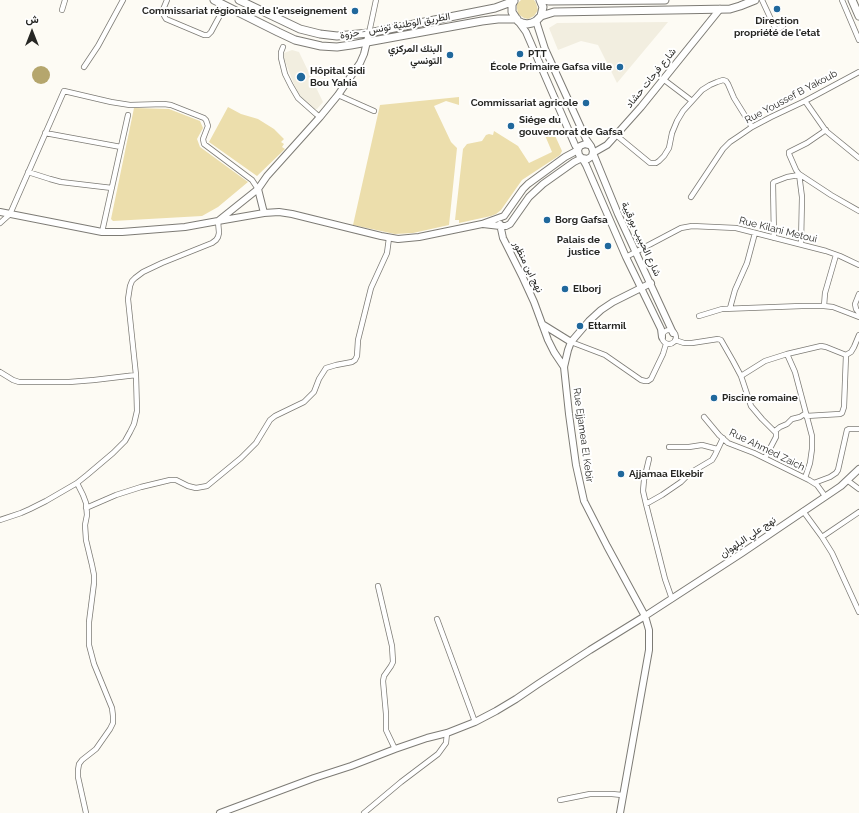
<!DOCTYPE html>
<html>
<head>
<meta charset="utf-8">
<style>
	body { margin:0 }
	#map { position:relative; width:859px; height:813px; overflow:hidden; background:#fdfbf4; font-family:Raleway,Vazirmatn,sans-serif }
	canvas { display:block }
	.north { position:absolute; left:12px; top:12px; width:40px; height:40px; -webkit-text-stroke:3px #fff; paint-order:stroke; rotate:0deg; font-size:11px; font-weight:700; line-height:16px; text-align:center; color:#272724 }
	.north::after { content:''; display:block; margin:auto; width:14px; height:18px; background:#272724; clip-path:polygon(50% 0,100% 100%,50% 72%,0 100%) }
</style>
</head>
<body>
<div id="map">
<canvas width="859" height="813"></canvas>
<div class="north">ش</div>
</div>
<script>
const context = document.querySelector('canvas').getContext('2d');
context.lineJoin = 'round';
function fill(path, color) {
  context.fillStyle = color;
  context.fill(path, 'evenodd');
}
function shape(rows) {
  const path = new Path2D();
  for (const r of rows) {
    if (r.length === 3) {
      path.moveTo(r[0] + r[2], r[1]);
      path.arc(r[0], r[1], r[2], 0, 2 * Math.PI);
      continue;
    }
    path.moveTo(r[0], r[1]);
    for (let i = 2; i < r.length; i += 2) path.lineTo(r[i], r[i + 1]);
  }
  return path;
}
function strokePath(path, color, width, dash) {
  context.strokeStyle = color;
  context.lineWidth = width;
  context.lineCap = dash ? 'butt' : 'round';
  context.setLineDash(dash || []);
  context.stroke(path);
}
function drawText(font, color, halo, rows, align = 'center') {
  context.font = font + ' Raleway,Vazirmatn,sans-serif';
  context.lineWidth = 4;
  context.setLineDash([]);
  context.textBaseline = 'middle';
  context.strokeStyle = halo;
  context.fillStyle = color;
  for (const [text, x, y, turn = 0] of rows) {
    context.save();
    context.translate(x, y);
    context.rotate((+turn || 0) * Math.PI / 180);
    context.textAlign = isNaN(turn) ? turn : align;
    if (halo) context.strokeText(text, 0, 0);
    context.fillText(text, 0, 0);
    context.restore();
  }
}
fill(shape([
	[668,22,617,83,598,45,581,41,558,50,549,28,557,23],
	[292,50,299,52,323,102,317,109,313,109,299,97,283,56,284,53]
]), '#f2eee0');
fill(shape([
	[521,0,534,0,536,3,538,10,534,16,528,19,524,18,518,14,517,8,517,4],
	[459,97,459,105,446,101,434,106,451,142,457,148,449,225,413,233,395,234,353,225,380,105],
	[228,107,241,114,258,119,274,129,284,139,281,142,284,144,282,147,285,149,257,176,209,142],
	[134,108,169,109,200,121,203,128,197,139,200,147,248,182,218,207,202,216,113,221,111,219],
	[552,129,562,151,560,155,522,180,501,210,496,214,491,216,459,223,459,220,455,220,463,149,467,144,482,141,486,135,489,134,493,135,494,131,518,146,529,163,552,152,544,133]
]), '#ecdeac');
fill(shape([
	[41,75,9]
]), '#b5a66d');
const minor = shape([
	[167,0,162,12,166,19,204,35,208,35,211,32,225,6],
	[762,0,775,28,778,29,783,26],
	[842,0,859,40],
	[62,10,65,0],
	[369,33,376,0],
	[283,47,281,52,281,58,285,74,291,86,298,98,316,114,320,117],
	[84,67,98,46,123,0],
	[663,79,692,101],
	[338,95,374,111],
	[805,101,826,131,859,158],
	[826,130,807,143,789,152,789,154,796,170,799,174,831,195,859,211],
	[45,133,121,147],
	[616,135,650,163,656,163,659,161,664,156,669,148,672,133,677,121,683,111,702,90,710,85,717,82,723,80,726,81,728,84,734,98,752,127],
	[28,172,50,179,61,182,112,188],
	[799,174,802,197,801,244],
	[691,197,723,149,730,142,739,136,752,127,771,117,805,101,859,72],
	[0,223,10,214,64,91,111,102,130,105,164,104,171,105,204,118,206,120,208,126,203,139,204,144,252,180,258,189],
	[102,232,128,115],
	[774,238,773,183,774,182,787,177,799,175],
	[626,257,681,228,692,226,736,228,826,251,840,256,859,265],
	[859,294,855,304,856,309,859,313],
	[824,306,825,293,836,255],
	[730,308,735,290,747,263,755,233],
	[699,316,722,309,802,306,824,306,833,307,859,317],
	[669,337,7],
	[675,340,684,343,692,343,718,339,721,340,733,361,741,376,751,406,762,419,776,433,776,437,765,458],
	[571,342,605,355,641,380,645,381,648,381,651,379,663,354,666,344],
	[0,372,13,380,19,382,69,382,94,380,136,375,128,299,130,286,132,281,135,278,143,272,162,263,212,243,216,240,218,237,219,233,218,221],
	[741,376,765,361,787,354],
	[806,416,840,414,842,413,844,407,846,355],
	[704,417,719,435,728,443,754,453,809,480,817,485,825,496],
	[775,431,780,427,787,424,792,419,800,417,806,413],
	[669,447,689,447,702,445,717,449],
	[649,459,644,480,643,491,646,504,665,579,672,599],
	[805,478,810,463,812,449,812,436,795,372,787,354,821,346,826,347,846,355,851,352,854,347,859,335],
	[847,480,859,489],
	[814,483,830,477,836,473,838,470,847,430,849,429,859,429],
	[646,504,662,495,681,482,690,473,712,460,715,455,723,438],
	[86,508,116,495,141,487,170,480,176,480,188,486,196,488,207,486,241,458,256,443,270,420,275,416,304,402,314,392,319,379,326,368,336,365,352,362,355,360,357,356,358,340,371,288,387,253,389,238],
	[803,511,822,537,832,553,859,612],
	[0,520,21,513,30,509,46,501,77,483],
	[822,537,859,512],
	[378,586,392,646,393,662,391,666,384,676,383,681,386,714,386,730,395,749],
	[437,619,475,722],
	[560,800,590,794,612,794,622,795],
	[86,813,78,777,78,770,79,764,82,760,96,749,110,729,113,723,113,716,112,708,94,664,89,645,89,622,94,583,94,575,92,565,86,540,85,525,87,515,86,503,83,495,77,483,87,475,113,453,125,441,130,432,134,424,137,411,136,375],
	[364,813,401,782,438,754,446,743,447,733]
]);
const tertiary = shape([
	[536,21,545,49,586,139,591,146],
	[258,189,264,213],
	[0,212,102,232,122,232,185,227,218,221,258,189,267,176,320,117,338,95,360,63,364,54,369,33],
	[218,221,264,213,279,212,292,214,381,236,398,239,419,237,482,224,504,216,523,189,528,184,565,157,578,150,575,145,526,32,518,21],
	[483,224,500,226,506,226,510,224,529,197,543,184,574,162,582,158,588,159,592,156,593,151,591,146,589,145,585,144,580,146,578,150,579,155,582,158,586,165,626,257,661,329,662,337],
	[500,224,503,238,523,278,534,302,548,340,554,352,564,367],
	[542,324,571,342],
	[673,333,618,214,593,153,607,145,616,135,641,107,720,9],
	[220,813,314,778,351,766,395,749,427,738,447,733,475,722,496,711,516,699,538,684,590,650,645,616,742,553,841,486,859,469],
	[620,813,649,650,649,630,645,616,607,546,584,501,576,465,569,414,564,367,568,350,571,342,589,321,601,310,613,302,651,283]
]);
const primary = shape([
	[214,0,278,32,295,40,321,46,337,47,351,45,482,21,498,19,517,19],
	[239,0,300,29,320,34,337,36,369,33,495,8,514,1],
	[514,0,512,5,512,12,518,21,522,23,527,24,532,23,536,21,541,16,543,7,540,0],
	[545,0,549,1,665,0],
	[852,0,859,16],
	[541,16,554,12,730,9,740,6,755,0]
]);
strokePath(minor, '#7d7b75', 6);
strokePath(tertiary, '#7d7b75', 8);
strokePath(primary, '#7d7b75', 9);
strokePath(minor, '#fff', 4.5);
strokePath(tertiary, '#fff', 6);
strokePath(primary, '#fff', 7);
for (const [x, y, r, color] of [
	[777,9,4,"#20689c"],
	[355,11,4,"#20689c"],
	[520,54,4,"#20689c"],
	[450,55,4,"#20689c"],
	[620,67,4,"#20689c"],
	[301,77,5,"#20689c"],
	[586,103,4,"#20689c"],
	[511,126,4,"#20689c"],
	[547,220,4,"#20689c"],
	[608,246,4,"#20689c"],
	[565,289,4,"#20689c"],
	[580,326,4,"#20689c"],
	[714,398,4,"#20689c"],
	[621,474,4,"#20689c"]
]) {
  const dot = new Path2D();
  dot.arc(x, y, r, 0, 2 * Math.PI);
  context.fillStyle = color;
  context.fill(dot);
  strokePath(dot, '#fff', 1.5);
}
drawText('bold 10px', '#272724', '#fff', [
	["Commissariat régionale de l'enseignement",347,11,"right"],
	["Direction",777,21,"center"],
	["propriété de l'etat",777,33,"center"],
	["البنك المركزي",442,49,"right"],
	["التونسي",442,61,"right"],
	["PTT",528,54],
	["École Primaire Gafsa ville",612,67,"right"],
	["Hôpital Sidi",310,71],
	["Bou Yahia",310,83],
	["Commissariat agricole",578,103,"right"],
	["Siége du",519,120],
	["gouvernorat de Gafsa",519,132],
	["Borg Gafsa",555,220],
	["Palais de",600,240,"right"],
	["justice",600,252,"right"],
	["Elborj",573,289],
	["Ettarmil",588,326],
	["Piscine romaine",722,398],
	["Ajjamaa Elkebir",629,474]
], 'left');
drawText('10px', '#272724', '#fff', [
	["الطريق الوطنية تونس - حزوة",395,26,-10],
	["شارع فرحات حشاد",651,78,-51],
	["Rue Youssef B Yakoub",791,97,-28],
	["Rue Kilani Metoui",778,230,14],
	["شارع الحبيب بورقيبة",641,239,65],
	["نهج ابن منظور",528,267,64],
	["Rue Ejjamea El Kebir",583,435,82],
	["Rue Ahmed Zaich",767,450,26],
	["نهج علي البلهوان",748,537,-34]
]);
</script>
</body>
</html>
